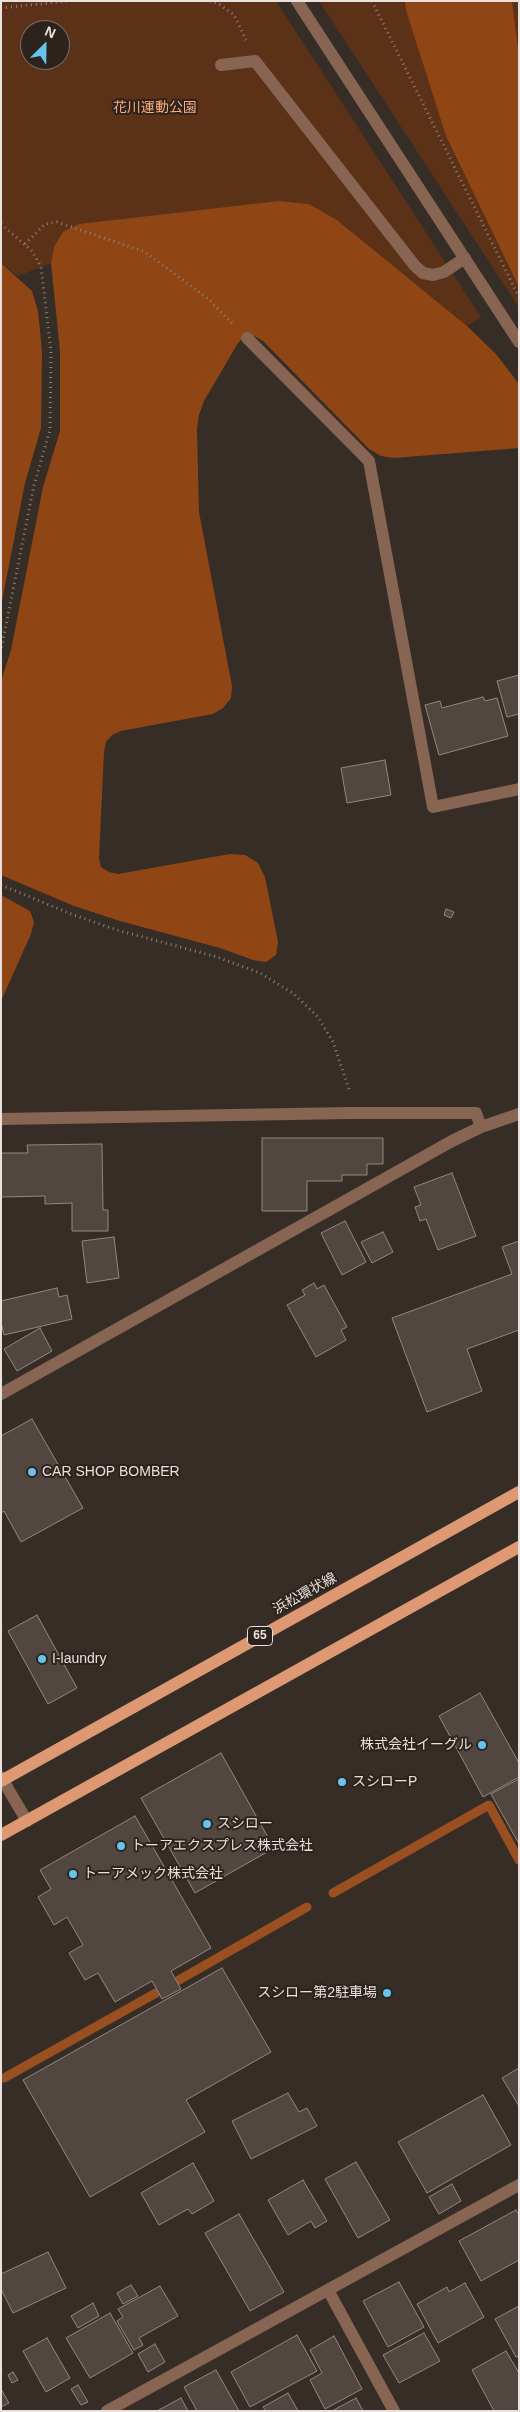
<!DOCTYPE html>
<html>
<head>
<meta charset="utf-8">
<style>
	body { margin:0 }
	#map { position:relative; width:520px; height:2412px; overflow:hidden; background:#372d27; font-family:Helvetica,sans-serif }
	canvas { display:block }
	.frame { position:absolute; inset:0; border:2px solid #e8e1dd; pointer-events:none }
	.north { position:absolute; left:20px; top:20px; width:50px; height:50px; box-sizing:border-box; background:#2d231d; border:1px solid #786f6a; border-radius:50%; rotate:23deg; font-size:14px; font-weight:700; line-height:20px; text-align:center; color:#e8e1dd }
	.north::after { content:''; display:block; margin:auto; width:18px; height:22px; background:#65c5ee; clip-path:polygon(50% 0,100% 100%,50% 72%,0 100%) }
</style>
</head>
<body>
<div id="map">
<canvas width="520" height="2412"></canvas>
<div class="frame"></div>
<div class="north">N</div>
</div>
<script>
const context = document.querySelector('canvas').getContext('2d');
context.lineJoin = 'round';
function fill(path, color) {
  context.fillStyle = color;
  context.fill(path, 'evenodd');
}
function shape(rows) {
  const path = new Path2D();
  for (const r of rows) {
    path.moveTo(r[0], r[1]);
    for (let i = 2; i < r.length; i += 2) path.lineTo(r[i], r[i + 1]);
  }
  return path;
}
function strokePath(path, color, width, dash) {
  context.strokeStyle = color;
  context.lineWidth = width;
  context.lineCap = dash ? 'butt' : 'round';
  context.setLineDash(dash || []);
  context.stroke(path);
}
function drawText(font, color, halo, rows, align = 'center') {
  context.font = font + ' Helvetica,"Noto Sans JP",sans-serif';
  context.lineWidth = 4;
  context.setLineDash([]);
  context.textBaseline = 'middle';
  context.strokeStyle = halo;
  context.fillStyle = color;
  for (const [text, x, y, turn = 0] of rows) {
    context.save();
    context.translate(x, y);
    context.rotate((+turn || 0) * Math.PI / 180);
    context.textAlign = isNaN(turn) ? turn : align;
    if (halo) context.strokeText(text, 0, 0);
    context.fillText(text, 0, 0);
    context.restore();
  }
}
fill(shape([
	[1,1,276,1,481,317,467,326,337,220,309,204,279,201,54,247,51,263,18,276,1,263],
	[30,30,60,30,60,60,30,60],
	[319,1,519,1,519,308]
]), '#5b3118');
fill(shape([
	[405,1,512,1,519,56,519,287,446,136,406,10],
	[279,201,309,204,337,220,467,326,496,354,519,384,519,448,394,458,381,456,369,449,263,341,254,336,245,336,238,343,204,401,199,415,197,429,199,512,232,686,231,698,223,708,213,714,121,731,112,735,106,742,104,752,99,858,101,867,109,872,118,874,230,854,245,855,258,863,265,877,278,942,276,955,266,962,253,960,220,948,120,921,74,906,1,875,1,681,11,650,43,487,60,431,60,351,51,263,54,247,63,232,79,224],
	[1,263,32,291,38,311,42,351,41,428,25,483,1,606],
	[1,895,30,911,34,922,31,934,1,1001]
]), '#8f4514');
strokePath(shape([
	[333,1893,489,1805,519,1860],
	[179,1980,307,1907],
	[4,2078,156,1993]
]), '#9a4f20', 9);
const building = shape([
	[519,675,519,714,507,717,497,681,519,675],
	[483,697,485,701,497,698,508,736,439,755,425,705,440,701,442,708,483,697],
	[385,760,391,795,347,803,341,768,385,760],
	[446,909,454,912,451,918,444,915,446,909],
	[262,1138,383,1138,383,1164,367,1164,367,1175,342,1175,342,1181,307,1181,307,1211,262,1211,262,1138],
	[102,1144,103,1210,108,1210,108,1231,72,1231,72,1203,45,1204,45,1196,1,1197,1,1153,28,1153,27,1145,102,1144],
	[452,1173,476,1236,438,1250,426,1219,420,1221,415,1207,421,1205,414,1187,452,1173],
	[345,1221,366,1262,342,1275,321,1233,345,1221],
	[383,1232,393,1252,372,1263,361,1242,383,1232],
	[114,1237,119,1278,87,1283,82,1241,114,1237],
	[519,1241,519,1330,467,1349,482,1391,427,1412,392,1318,512,1274,502,1247,519,1241],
	[314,1283,317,1289,324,1285,347,1327,341,1330,346,1340,316,1357,287,1305,305,1295,302,1290,314,1283],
	[57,1288,59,1297,67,1295,72,1319,4,1335,1,1322,1,1301,57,1288],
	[40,1328,52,1351,17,1371,4,1349,40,1328],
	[32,1419,83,1508,21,1542,4,1511,1,1513,1,1436,32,1419],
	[37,1615,77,1688,48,1704,8,1631,37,1615],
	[480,1693,519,1763,519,1777,483,1797,439,1716,480,1693],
	[221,1753,274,1848,195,1893,141,1798,221,1753],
	[519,1779,519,1844,491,1794,519,1779],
	[135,1816,211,1948,171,1971,181,1989,162,1999,152,1981,115,2002,98,1973,85,1980,69,1953,83,1945,67,1917,54,1925,38,1897,51,1889,40,1870,135,1816],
	[222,1968,271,2052,186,2100,205,2132,90,2197,23,2080,222,1968],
	[519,2068,519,2106,502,2078,519,2068],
	[288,2093,299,2112,307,2108,317,2126,251,2159,232,2121,288,2093],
	[483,2095,511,2145,427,2193,398,2142,483,2095],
	[356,2162,390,2220,358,2238,325,2179,356,2162],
	[193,2163,214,2201,192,2214,188,2209,159,2225,141,2193,193,2163],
	[303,2180,327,2221,315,2228,311,2221,288,2235,268,2200,303,2180],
	[452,2184,461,2201,439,2214,429,2197,452,2184],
	[516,2210,519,2215,519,2260,481,2281,459,2241,516,2210],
	[239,2214,284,2292,250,2311,205,2233,239,2214],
	[48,2252,66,2288,13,2313,1,2289,1,2274,48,2252],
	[399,2282,424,2327,388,2347,363,2301,399,2282],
	[465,2283,484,2317,438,2343,417,2304,447,2287,449,2292,465,2283],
	[131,2285,138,2296,123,2304,117,2293,131,2285],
	[160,2286,178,2316,139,2338,143,2345,134,2350,117,2321,123,2317,118,2309,160,2286],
	[93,2303,99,2316,78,2328,71,2316,93,2303],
	[519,2306,519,2356,516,2357,495,2319,519,2306],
	[110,2313,133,2353,90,2378,66,2338,110,2313],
	[424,2333,440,2361,399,2383,383,2355,424,2333],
	[297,2335,317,2371,250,2407,231,2372,297,2335],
	[334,2336,362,2389,325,2409,310,2380,322,2373,310,2350,334,2336],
	[47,2338,70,2378,46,2392,23,2351,47,2338],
	[155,2344,165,2362,148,2372,138,2354,155,2344],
	[506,2351,519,2373,519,2411,494,2411,472,2370,506,2351],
	[216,2370,239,2411,197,2411,184,2387,216,2370],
	[13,2372,18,2380,12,2383,8,2375,13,2372],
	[78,2385,88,2402,81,2405,71,2389,78,2385],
	[1,2389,9,2403,1,2407,1,2389],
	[288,2393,298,2411,266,2411,263,2407,288,2393],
	[181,2398,188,2411,157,2411,181,2398],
	[356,2398,363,2411,332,2411,356,2398]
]);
fill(building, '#524640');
strokePath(building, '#948781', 1);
strokePath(shape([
	[210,1,219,4,234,15,246,40],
	[372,1,519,297],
	[1,8,69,1],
	[1,224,32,251,41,267,51,351,50,430,34,485,1,650],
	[25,244,45,224,57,222,145,252,207,298,233,324],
	[1,885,71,914,117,930,217,957,260,973,294,994,318,1017,333,1042,350,1092]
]), '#8a827d', 3, [1, 4]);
strokePath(shape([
	[297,1,519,342],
	[221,65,255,61,415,266,423,273,433,275,444,272,465,258],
	[247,338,369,461,433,807,519,789],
	[1,1119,350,1113,476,1113,481,1127],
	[1,1394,452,1141,481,1127,519,1114],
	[1,1777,27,1821],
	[328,2290,394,2411],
	[107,2411,519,2185]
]), '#876552', 12);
strokePath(shape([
	[1,1781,519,1492],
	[1,1835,519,1547]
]), '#de9872', 12);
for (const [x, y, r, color] of [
	[32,1472,5,"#65c5ee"],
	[42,1659,5,"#65c5ee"],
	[482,1745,5,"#65c5ee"],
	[342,1782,5,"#65c5ee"],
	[207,1824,5,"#65c5ee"],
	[121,1846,5,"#65c5ee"],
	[73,1874,5,"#65c5ee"],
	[387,1993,5,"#65c5ee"]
]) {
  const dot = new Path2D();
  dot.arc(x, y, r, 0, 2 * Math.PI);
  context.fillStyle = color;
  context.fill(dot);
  strokePath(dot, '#2d231d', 2);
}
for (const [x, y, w] of [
	[260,1636,25]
]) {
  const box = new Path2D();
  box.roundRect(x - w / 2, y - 9.5, w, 19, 4);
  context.fillStyle = '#2d231d';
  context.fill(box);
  strokePath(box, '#e8e1dd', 1);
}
drawText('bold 12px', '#e8e1dd', null, [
	["65",260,1636]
]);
drawText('14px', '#fea97b', '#2d231d', [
	["花川運動公園",155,108]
]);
drawText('14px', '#e8e1dd', '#2d231d', [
	["CAR SHOP BOMBER",42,1472],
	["I-laundry",52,1659],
	["株式会社イーグル",472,1745,"right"],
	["スシローP",352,1782],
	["スシロー",217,1824],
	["トーアエクスプレス株式会社",131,1846],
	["トーアメック株式会社",83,1874],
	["スシロー第2駐車場",377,1993,"right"]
], 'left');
drawText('14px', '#e8e1dd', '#2d231d', [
	["浜松環状線",305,1594,-29]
]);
</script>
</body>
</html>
